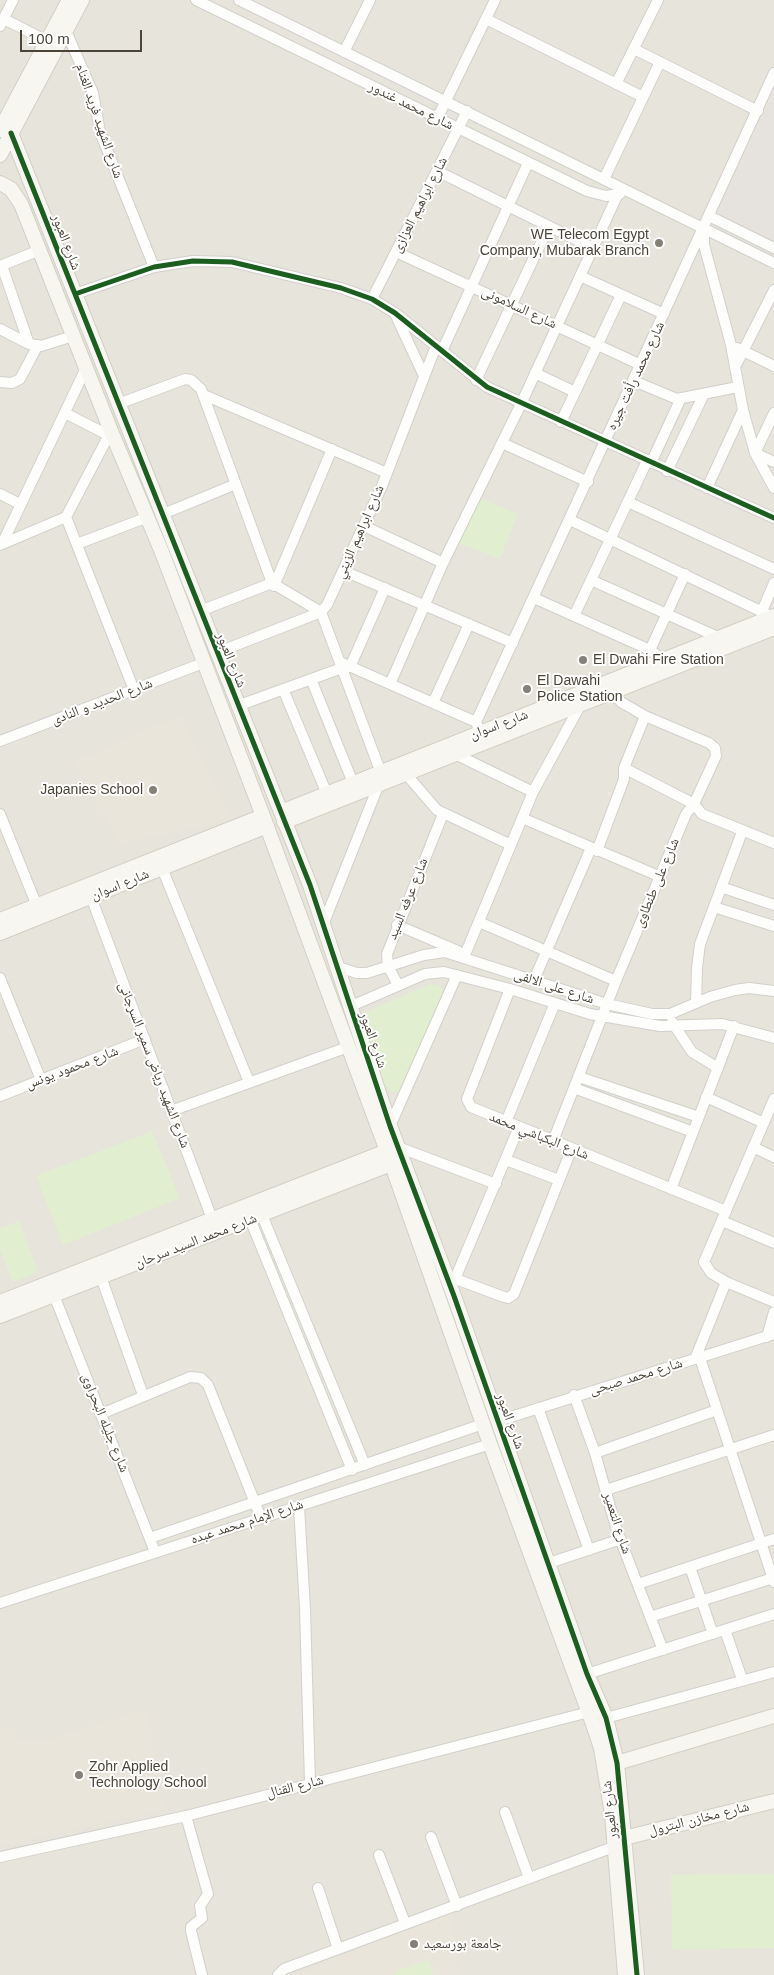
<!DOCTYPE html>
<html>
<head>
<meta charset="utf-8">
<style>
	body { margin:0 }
	#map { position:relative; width:774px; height:1975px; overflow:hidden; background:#f4f2ee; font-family:Arial,sans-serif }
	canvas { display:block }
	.scale { position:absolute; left:20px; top:30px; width:122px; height:22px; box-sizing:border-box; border:2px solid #4b4439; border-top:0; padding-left:6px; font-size:15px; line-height:18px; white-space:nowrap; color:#4b4439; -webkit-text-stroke:4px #fff; paint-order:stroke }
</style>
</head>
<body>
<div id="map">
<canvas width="774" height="1975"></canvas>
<div class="scale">100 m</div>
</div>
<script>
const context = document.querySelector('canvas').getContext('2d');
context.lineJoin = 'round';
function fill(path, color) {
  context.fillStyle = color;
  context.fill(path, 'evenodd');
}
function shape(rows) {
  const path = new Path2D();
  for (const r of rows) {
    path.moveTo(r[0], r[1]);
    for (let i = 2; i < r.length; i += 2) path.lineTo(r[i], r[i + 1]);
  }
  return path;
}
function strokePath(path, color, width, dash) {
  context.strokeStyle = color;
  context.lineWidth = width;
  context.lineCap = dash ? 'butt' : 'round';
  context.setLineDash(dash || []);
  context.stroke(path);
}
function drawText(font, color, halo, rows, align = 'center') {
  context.font = font + ' Arial,"Noto Naskh Arabic",sans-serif';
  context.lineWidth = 4;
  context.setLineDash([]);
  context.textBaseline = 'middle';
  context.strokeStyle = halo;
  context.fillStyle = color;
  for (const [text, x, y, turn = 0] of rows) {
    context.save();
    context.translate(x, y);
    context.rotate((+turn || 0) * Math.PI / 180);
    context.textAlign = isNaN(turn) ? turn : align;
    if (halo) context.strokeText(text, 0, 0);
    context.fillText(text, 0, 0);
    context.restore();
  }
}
fill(shape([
	[0,0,774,0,774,1975,0,1975]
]), '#e7e4dc');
fill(shape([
	[774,96,774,243,716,215]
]), '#e6e2de');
fill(shape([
	[180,715,231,819,119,844,74,762],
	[146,1709,164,1809,0,1846,0,1725,13,1731,21,1742,34,1737,41,1742],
	[451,1913,459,1975,296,1975]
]), '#eae5da');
fill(shape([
	[475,496,518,514,500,559,454,541],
	[431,984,438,985,442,989,442,995,398,1093,392,1092,384,1085,360,1018,363,1013],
	[152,1131,180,1198,63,1245,36,1176],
	[19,1221,38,1272,13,1282,0,1250,0,1228],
	[774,1874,774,1948,672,1949,671,1875],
	[428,1960,434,1975,396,1975,394,1971,407,1967,412,1968,413,1965]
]), '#e1eecf');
const street = shape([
	[196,0,587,191,606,196,620,194],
	[239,0,774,263],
	[4,19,47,41],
	[486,19,643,97],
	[0,26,13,0],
	[66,31,93,93,100,132,154,267],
	[634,49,758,111],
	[344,52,370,0],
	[616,84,658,0],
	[437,119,495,0],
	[437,171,593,248],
	[604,179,660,62],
	[709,216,774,248],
	[704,232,704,245,731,345,743,410,755,453,774,488],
	[396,252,641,365],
	[0,266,40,250],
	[2,266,29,344],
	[580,276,664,314],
	[75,294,154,267,193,261,232,262,341,288,372,299,395,313,487,387,774,518],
	[372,299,467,111],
	[396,316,424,376],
	[0,329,29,344,41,346,73,336],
	[737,348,774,366],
	[442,351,528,163],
	[735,367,774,290],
	[535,373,575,392],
	[476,380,549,226],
	[634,381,677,399,738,387],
	[0,382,12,383,20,379,38,345],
	[204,395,387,473],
	[118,404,185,379,191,380,201,389,272,583,321,612,381,773],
	[65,413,108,435],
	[774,413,755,453,774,462],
	[561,422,621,295],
	[502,443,588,482],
	[651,463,681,398],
	[667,471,704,394],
	[707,488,743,410],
	[0,494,20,504],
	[628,502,774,569],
	[163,514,236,484],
	[66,517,134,690],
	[570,520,773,617],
	[364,526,443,563],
	[2,544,86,368],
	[77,544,148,517],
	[0,545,66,517,111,431],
	[344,571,513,643],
	[591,580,720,638],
	[274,586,332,449],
	[534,598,650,650,661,658,665,665],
	[200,611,272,583],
	[762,611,774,583],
	[574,616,647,461],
	[650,650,685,574],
	[216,653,321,612,327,605,382,486,436,346],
	[340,662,476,722],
	[350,667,385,588],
	[311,679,353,783],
	[390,684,443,563,521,404,617,196],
	[283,689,327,794],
	[433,703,469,624],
	[237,706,342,668],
	[480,733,476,722,774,73],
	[0,741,203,663],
	[455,754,533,792],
	[624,768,694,804,702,814,774,843],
	[406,774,437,810,511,845],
	[0,814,39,911],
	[522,818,661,877],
	[597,851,624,779,624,768,645,716],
	[162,868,249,1082],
	[721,887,774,905],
	[91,897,214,1224],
	[714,907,774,926],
	[479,922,616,981],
	[323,925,379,784],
	[397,925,458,951],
	[464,957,533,792,581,704],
	[335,966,357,973,367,973,424,955,445,952,607,1004,652,1014,670,1014,710,997,735,990,749,988,774,991],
	[0,978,41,1080],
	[534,980,591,848],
	[398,985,388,966,387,954,443,814],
	[510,989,467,1099,471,1107,726,1211],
	[696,1003,697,968,700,944,742,832],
	[349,1007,425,974,444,972,510,989,590,1014,660,1026,722,1024,774,1038],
	[672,1022,692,1052,718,1068],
	[579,1077,699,1117],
	[574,1088,693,1132],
	[0,1096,145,1039],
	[706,1097,764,1123],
	[774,1099,704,1262,711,1273,726,1282,774,1302],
	[171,1111,348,1047],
	[506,1122,555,1003],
	[390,1126,457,975],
	[553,1141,616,981,686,814,694,804,716,756,715,748,709,743,645,716,621,702,609,687],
	[398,1147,496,1184],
	[753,1147,774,1157],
	[506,1160,559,1180],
	[671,1189,734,1026],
	[262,1215,365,1465],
	[250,1219,352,1470],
	[722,1221,774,1243],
	[445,1275,504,1297,508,1298,514,1294,572,1148],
	[101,1277,143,1395],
	[455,1279,519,1127],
	[54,1295,155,1552],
	[767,1337,774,1312],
	[700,1358,774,1582],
	[695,1359,726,1282],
	[574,1395,595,1453,617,1531,663,1650],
	[538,1408,589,1550],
	[101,1414,190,1377,201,1378,208,1385,261,1518],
	[498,1421,774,1334],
	[595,1453,717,1410],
	[606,1490,774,1435],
	[299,1506,305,1609,310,1783],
	[150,1538,483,1424],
	[549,1563,621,1539],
	[690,1567,713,1634],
	[638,1584,774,1539],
	[0,1603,490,1444],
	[650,1617,773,1578],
	[725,1630,742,1679],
	[587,1674,774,1614],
	[606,1718,774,1672],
	[505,1812,529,1878],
	[186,1816,208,1894,200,1906,202,1918,191,1927,191,1931,202,1975],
	[431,1837,457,1906],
	[379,1855,405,1923],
	[0,1857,186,1816,589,1712],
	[318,1888,338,1949],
	[278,1975,284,1969,616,1846]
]);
const secondary = shape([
	[0,130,69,0],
	[11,133,310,885,390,1126,454,1296,587,1674,606,1718,617,1763,637,1975],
	[0,155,82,0],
	[0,183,11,189,21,204,111,431,161,550,263,816,387,1151,490,1444,593,1724,601,1748,612,1814,625,1975],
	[281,812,774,616],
	[284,822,774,628],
	[0,920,263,816],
	[0,933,267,826],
	[0,1302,387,1151],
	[0,1316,391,1164],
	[617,1763,774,1716],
	[624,1838,774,1801]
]);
strokePath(street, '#d2d0cb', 12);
strokePath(secondary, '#d3cfc5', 16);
strokePath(street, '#fdfdfc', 10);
strokePath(secondary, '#f7f6f1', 14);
strokePath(shape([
	[11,133,310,885,390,1126,454,1296,587,1674,606,1718,617,1763,637,1975],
	[75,294,154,267,193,261,232,262,341,288,372,299,395,313,487,387,774,518]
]), '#1b5e20', 5);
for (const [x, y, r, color] of [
	[659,243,5,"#868178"],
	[583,660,5,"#868178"],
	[527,689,5,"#868178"],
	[153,790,5,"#868178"],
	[79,1775,5,"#868178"],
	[414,1944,5,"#868178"]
]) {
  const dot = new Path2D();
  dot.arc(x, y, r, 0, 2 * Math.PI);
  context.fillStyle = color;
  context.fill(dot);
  strokePath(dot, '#fff', 2);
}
drawText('14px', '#4b4439', '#fff', [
	["شارع محمد غندور",411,106,26],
	["شارع الشهيد فريد الغنام",99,121,71],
	["شارع ابراهيم العزازى",420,205,-63],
	["شارع العبور",66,242,69],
	["شارع السلامونى",519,308,25],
	["شارع محمد رأفت جيره",636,376,-65],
	["شارع ابراهيم الزيني",360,532,-66],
	["شارع العبور",231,660,68],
	["شارع الحديد و النادى",102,702,-21],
	["شارع اسوان",499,725,-21],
	["شارع على طنطاوى",657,883,-67],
	["شارع اسوان",120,885,-22],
	["شارع عرفه السيد",408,899,-68],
	["شارع على الالفى",554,987,18],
	["شارع العبور",373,1040,71],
	["شارع الشهيد رياض سمير السرجانى",154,1065,69],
	["شارع محمود يونس",72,1068,-21],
	["شارع البكباشي محمد",539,1136,22],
	["شارع محمد السيد سرحان",196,1241,-21],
	["شارع محمد صبحى",636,1377,-17],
	["شارع العبور",510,1421,70],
	["شارع جليله البحراوى",105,1423,68],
	["شارع الإمام محمد عبده",247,1522,-18],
	["شارع التعمير",617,1523,72],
	["شارع القنال",295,1787,-14],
	["شارع العبور",610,1810,-96],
	["شارع مخازن البترول",699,1819,-14]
]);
drawText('14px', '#4b4439', '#fff', [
	["WE Telecom Egypt",649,235,"right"],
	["Company, Mubarak Branch",649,251,"right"],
	["El Dwahi Fire Station",593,660],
	["El Dawahi",537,681],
	["Police Station",537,697],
	["Japanies School",143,790,"right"],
	["Zohr Applied",89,1767],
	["Technology School",89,1783],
	["جامعة بورسعيد",424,1944]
], 'left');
</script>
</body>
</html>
